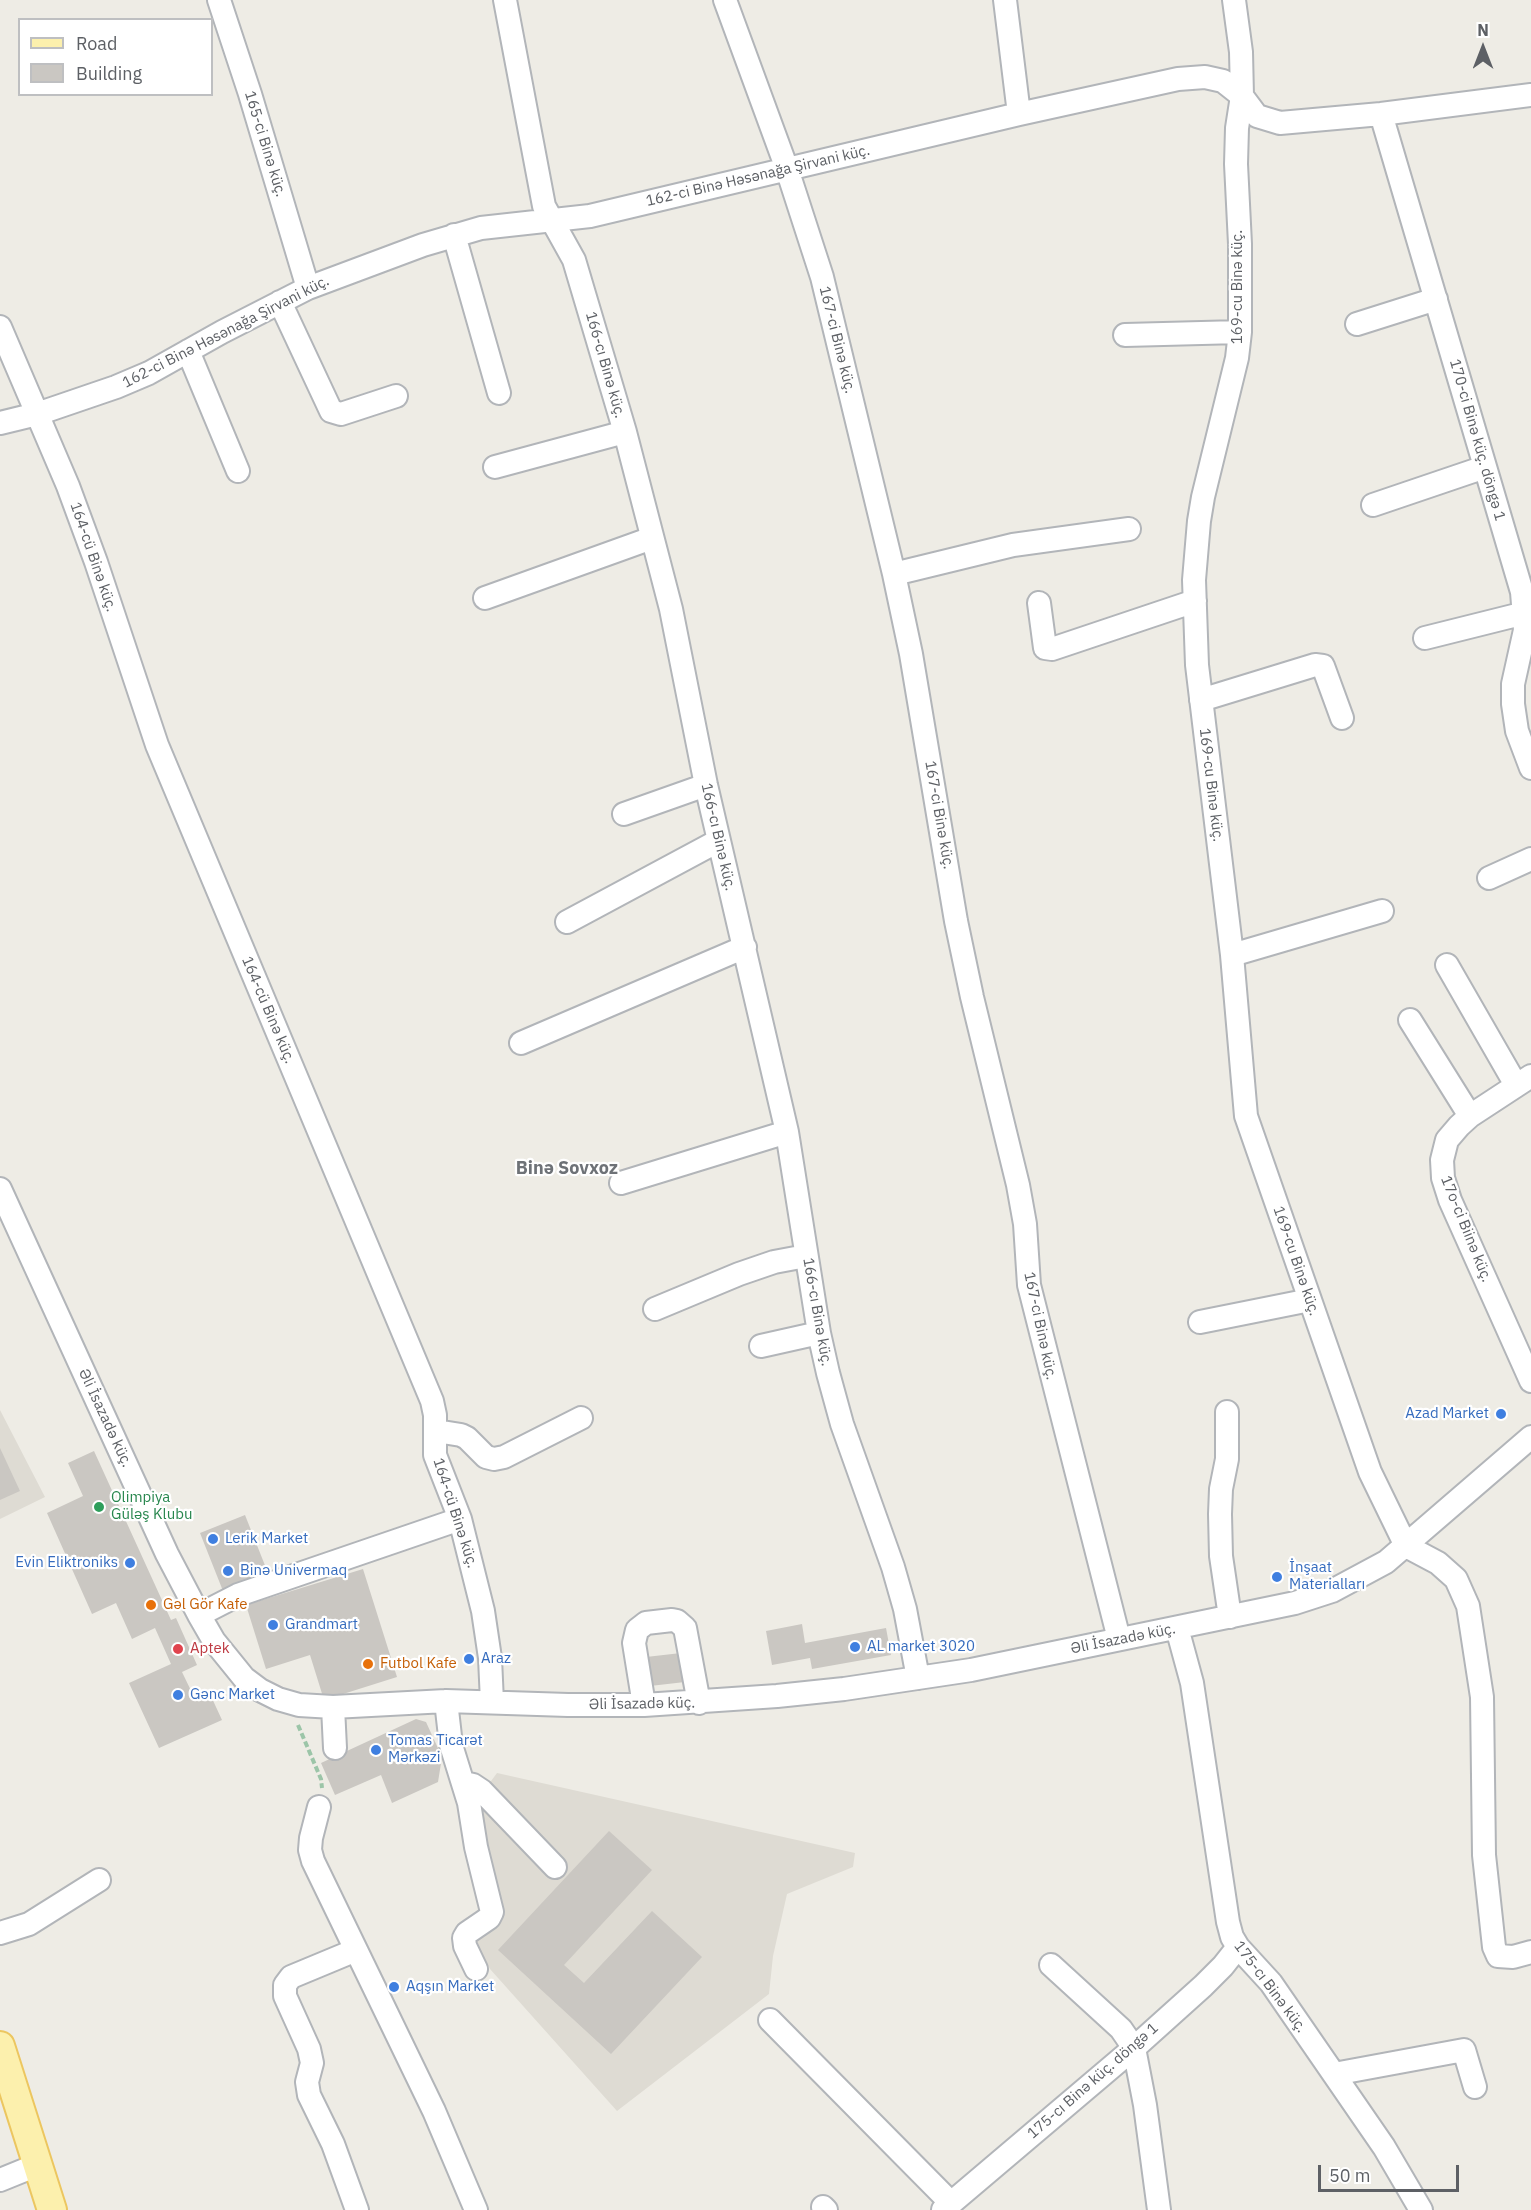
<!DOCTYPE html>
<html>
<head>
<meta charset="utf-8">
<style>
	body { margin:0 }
	#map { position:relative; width:1531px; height:2210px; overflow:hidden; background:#eeece5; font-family:"IBM Plex Sans",sans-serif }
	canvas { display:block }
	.legend { position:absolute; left:18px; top:18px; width:195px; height:78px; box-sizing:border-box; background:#fff; border:2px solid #bebfc1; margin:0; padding:8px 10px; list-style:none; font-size:18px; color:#5d6065 }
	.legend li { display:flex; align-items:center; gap:12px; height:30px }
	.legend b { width:30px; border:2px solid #bebfc1 }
	.north { position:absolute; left:1453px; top:18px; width:60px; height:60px; -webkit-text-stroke:4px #fff; paint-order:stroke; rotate:0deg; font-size:16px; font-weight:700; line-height:24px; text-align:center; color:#5d6065 }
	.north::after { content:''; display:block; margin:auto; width:21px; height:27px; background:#5d6065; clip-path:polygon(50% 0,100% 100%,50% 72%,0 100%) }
	.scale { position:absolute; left:1318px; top:2165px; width:141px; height:27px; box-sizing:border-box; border:3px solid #5d6065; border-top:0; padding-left:8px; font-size:18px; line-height:21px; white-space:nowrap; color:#5d6065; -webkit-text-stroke:4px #fff; paint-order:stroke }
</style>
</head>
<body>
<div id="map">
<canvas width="1531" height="2210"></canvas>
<ul class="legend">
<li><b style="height:8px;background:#fcf0ad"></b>Road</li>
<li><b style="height:16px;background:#cac7c2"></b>Building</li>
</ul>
<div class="north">N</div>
<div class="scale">50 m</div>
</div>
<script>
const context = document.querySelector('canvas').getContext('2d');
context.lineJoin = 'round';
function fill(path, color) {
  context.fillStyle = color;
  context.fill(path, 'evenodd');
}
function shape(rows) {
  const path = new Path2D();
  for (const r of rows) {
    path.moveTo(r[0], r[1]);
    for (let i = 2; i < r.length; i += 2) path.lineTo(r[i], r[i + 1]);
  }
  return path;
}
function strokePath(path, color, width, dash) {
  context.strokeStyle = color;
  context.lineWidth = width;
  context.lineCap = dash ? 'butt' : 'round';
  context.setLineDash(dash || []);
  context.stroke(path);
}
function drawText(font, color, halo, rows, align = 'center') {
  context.font = font + ' "IBM Plex Sans",sans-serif';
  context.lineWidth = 4.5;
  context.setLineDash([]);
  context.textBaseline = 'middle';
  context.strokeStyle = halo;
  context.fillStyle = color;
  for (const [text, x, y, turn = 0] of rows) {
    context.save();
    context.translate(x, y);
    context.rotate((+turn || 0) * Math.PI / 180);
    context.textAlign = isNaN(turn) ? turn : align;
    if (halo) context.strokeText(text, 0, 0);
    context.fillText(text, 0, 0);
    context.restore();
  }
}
fill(shape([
	[0,1410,45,1497,0,1519],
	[497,1773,855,1853,853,1867,787,1894,773,1956,769,1994,617,2111,490,1969,473,1937,502,1916,477,1800]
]), '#dedbd3');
fill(shape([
	[0,1448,20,1491,0,1500],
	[94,1451,171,1620,176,1618,197,1665,182,1672,196,1701,210,1694,222,1720,159,1748,129,1683,171,1664,155,1628,132,1639,116,1603,92,1614,47,1513,83,1496,68,1463],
	[245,1515,268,1573,223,1591,200,1533],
	[363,1569,397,1677,324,1700,310,1655,266,1669,246,1605],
	[802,1624,805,1643,886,1628,891,1655,812,1669,810,1658,772,1665,766,1631],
	[681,1653,685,1682,650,1686,646,1657],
	[416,1719,426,1722,442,1757,438,1782,392,1803,381,1775,335,1795,321,1763],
	[609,1831,652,1870,564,1965,584,1983,652,1911,702,1957,611,2054,498,1950]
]), '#cac7c2');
const minor = shape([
	[219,0,250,94,308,288],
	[505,0,544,206,574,260,625,432,671,609,706,785,787,1132,819,1333,828,1373,842,1424,893,1567,905,1609,918,1678],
	[725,0,787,169,822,277,894,574,911,654,956,921,972,997,1018,1185,1025,1224,1029,1285,1119,1639],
	[1005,0,1019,114],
	[1234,0,1241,52,1242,96,1237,128,1236,164,1240,244,1240,332,1237,358,1203,497,1199,521,1194,580,1197,665,1232,955,1246,1116,1370,1472,1406,1546,1438,1563,1456,1579,1468,1606,1482,1697,1484,1855,1494,1947,1498,1956,1513,1957,1531,1952],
	[1381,114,1522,592,1525,630,1513,684,1513,704,1517,731,1531,768],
	[454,235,499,393],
	[280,302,331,411,341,414,396,396],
	[1357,324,1436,299],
	[0,327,68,486,96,562,157,745,432,1401,435,1415,435,1455,460,1519,483,1611,490,1658,492,1702],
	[1125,335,1240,332],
	[188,351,238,471],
	[0,423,37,414,116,387,149,373,222,332,308,288,423,245,481,228,590,216,1019,114,1178,79,1205,77,1223,81,1242,96,1257,116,1280,123,1381,114,1531,95],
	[495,467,625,432],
	[1373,505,1485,467],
	[894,574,1013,545,1129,529],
	[485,598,652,538],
	[1039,603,1045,648,1052,649,1195,601],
	[1425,638,1525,613],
	[1201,700,1315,665,1323,666,1342,718],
	[624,814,706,785],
	[1489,878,1531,859],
	[567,922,718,841],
	[1232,955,1382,911],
	[1447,965,1516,1085],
	[1410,1020,1470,1116],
	[521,1043,745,947],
	[1531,1076,1470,1116,1459,1126,1447,1140,1442,1160,1443,1178,1450,1200,1531,1381],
	[621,1183,787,1132],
	[0,1189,167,1554,199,1615,214,1641,244,1678,260,1690,278,1699,299,1705,333,1707,446,1701,568,1705,644,1705,777,1696,844,1689,971,1670,1295,1603,1332,1591,1386,1562,1531,1437],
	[655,1309,739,1274,774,1262,806,1256],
	[1200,1322,1310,1300],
	[761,1346,819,1333],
	[1227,1412,1227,1459,1221,1489,1220,1514,1221,1556,1230,1617],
	[436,1431,461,1435,467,1438,486,1457,494,1459,504,1457,581,1418],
	[199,1615,238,1595,460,1519],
	[1177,1628,1192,1683,1228,1922,1232,1937,1238,1947,1271,1983,1384,2147,1421,2210],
	[446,1701,451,1745,469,1803,476,1847,492,1912,489,1918,467,1933,464,1938,465,1946,476,1969],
	[644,1705,634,1643,637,1630,646,1623,672,1620,677,1621,685,1628,699,1703],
	[333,1707,335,1748],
	[464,1783,473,1785,482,1791,555,1867],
	[319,1807,311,1838,310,1850,313,1861,434,2111,476,2210],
	[0,1933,29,1924,99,1880],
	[356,1950,291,1977,285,1985,285,1996,309,2049,312,2063,307,2082,309,2095,333,2144,357,2210],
	[1051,1965,1121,2029,1134,2048,1145,2105,1159,2210],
	[770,2020,951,2203],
	[1334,2074,1464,2050,1475,2087],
	[0,2180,37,2165],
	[823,2207,826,2210],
	[943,2210,1134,2048,1203,1986,1223,1966,1238,1947]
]);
const major = shape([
	[0,2046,52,2210]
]);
strokePath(minor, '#b2b5b9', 26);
strokePath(major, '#ecc660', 32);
strokePath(shape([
	[298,1725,321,1779,322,1788]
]), '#9cc5a8', 4, [6, 3]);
strokePath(minor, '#fff', 22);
strokePath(major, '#fcf0ad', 28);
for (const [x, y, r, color] of [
	[1501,1414,6,"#3f7fe0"],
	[99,1507,6,"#2e9e5b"],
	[213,1539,6,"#3f7fe0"],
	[130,1563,6,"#3f7fe0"],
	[228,1571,6,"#3f7fe0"],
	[1277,1577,6,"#3f7fe0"],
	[151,1605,6,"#e8710a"],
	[273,1625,6,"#3f7fe0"],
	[855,1647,6,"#3f7fe0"],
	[178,1649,6,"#e0444e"],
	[469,1659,6,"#3f7fe0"],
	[368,1664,6,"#e8710a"],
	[178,1695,6,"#3f7fe0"],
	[376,1750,6,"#3f7fe0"],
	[394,1987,6,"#3f7fe0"]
]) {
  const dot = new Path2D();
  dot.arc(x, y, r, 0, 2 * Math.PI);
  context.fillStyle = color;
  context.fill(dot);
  strokePath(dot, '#fff', 2);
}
drawText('15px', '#5d6065', '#fff', [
	["165-ci Binə küç.",265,144,73],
	["162-ci Binə Həsənağa Şirvani küç.",758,176,-13],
	["169-cu Binə küç.",1238,287,-90],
	["162-ci Binə Həsənağa Şirvani küç.",226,332,-27],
	["167-ci Binə küç.",837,340,76],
	["166-cı Binə küç.",605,365,74],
	["170-ci Binə küç. döngə 1",1477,440,74],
	["164-cü Binə küç.",93,557,71],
	["169-cu Binə küç.",1211,785,83],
	["167-ci Binə küç.",939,815,80],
	["166-cı Binə küç.",718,837,77],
	["164-cü Binə küç.",268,1010,67],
	["17o-ci Biinə küç.",1466,1229,68],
	["169-cu Binə küç.",1296,1261,71],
	["166-cı Binə küç.",817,1312,80],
	["167-ci Binə küç.",1040,1326,78],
	["Əli İsazadə küç.",105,1418,65],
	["164-cü Binə küç.",455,1513,72],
	["Əli İsazadə küç.",1123,1639,-11],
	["Əli İsazadə küç.",642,1704,-1],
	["175-cı Binə küç.",1270,1987,53],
	["175-cı Binə küç. döngə 1",1093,2081,-41]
]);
drawText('15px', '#366cbe', '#fff', [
	["Azad Market",1489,1414,"right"],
	["Lerik Market",225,1539],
	["Evin Eliktroniks",118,1563,"right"],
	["İnşaat",1289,1568],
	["Materialları",1289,1585],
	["Binə Univermaq",240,1571],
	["Grandmart",285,1625],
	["AL market 3020",867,1647],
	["Araz",481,1659],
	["Gənc Market",190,1695],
	["Tomas Ticarət",388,1741],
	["Mərkəzi",388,1758],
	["Aqşın Market",406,1987]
], 'left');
drawText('15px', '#27864d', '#fff', [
	["Olimpiya",111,1498],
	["Güləş Klubu",111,1515]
], 'left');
drawText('15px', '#c56008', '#fff', [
	["Gəl Gör Kafe",163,1605],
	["Futbol Kafe",380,1664]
], 'left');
drawText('15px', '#be3a42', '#fff', [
	["Aptek",190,1649]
], 'left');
drawText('bold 18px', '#6e7277', '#fff', [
	["Binə Sovxoz",567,1169]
]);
</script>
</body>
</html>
